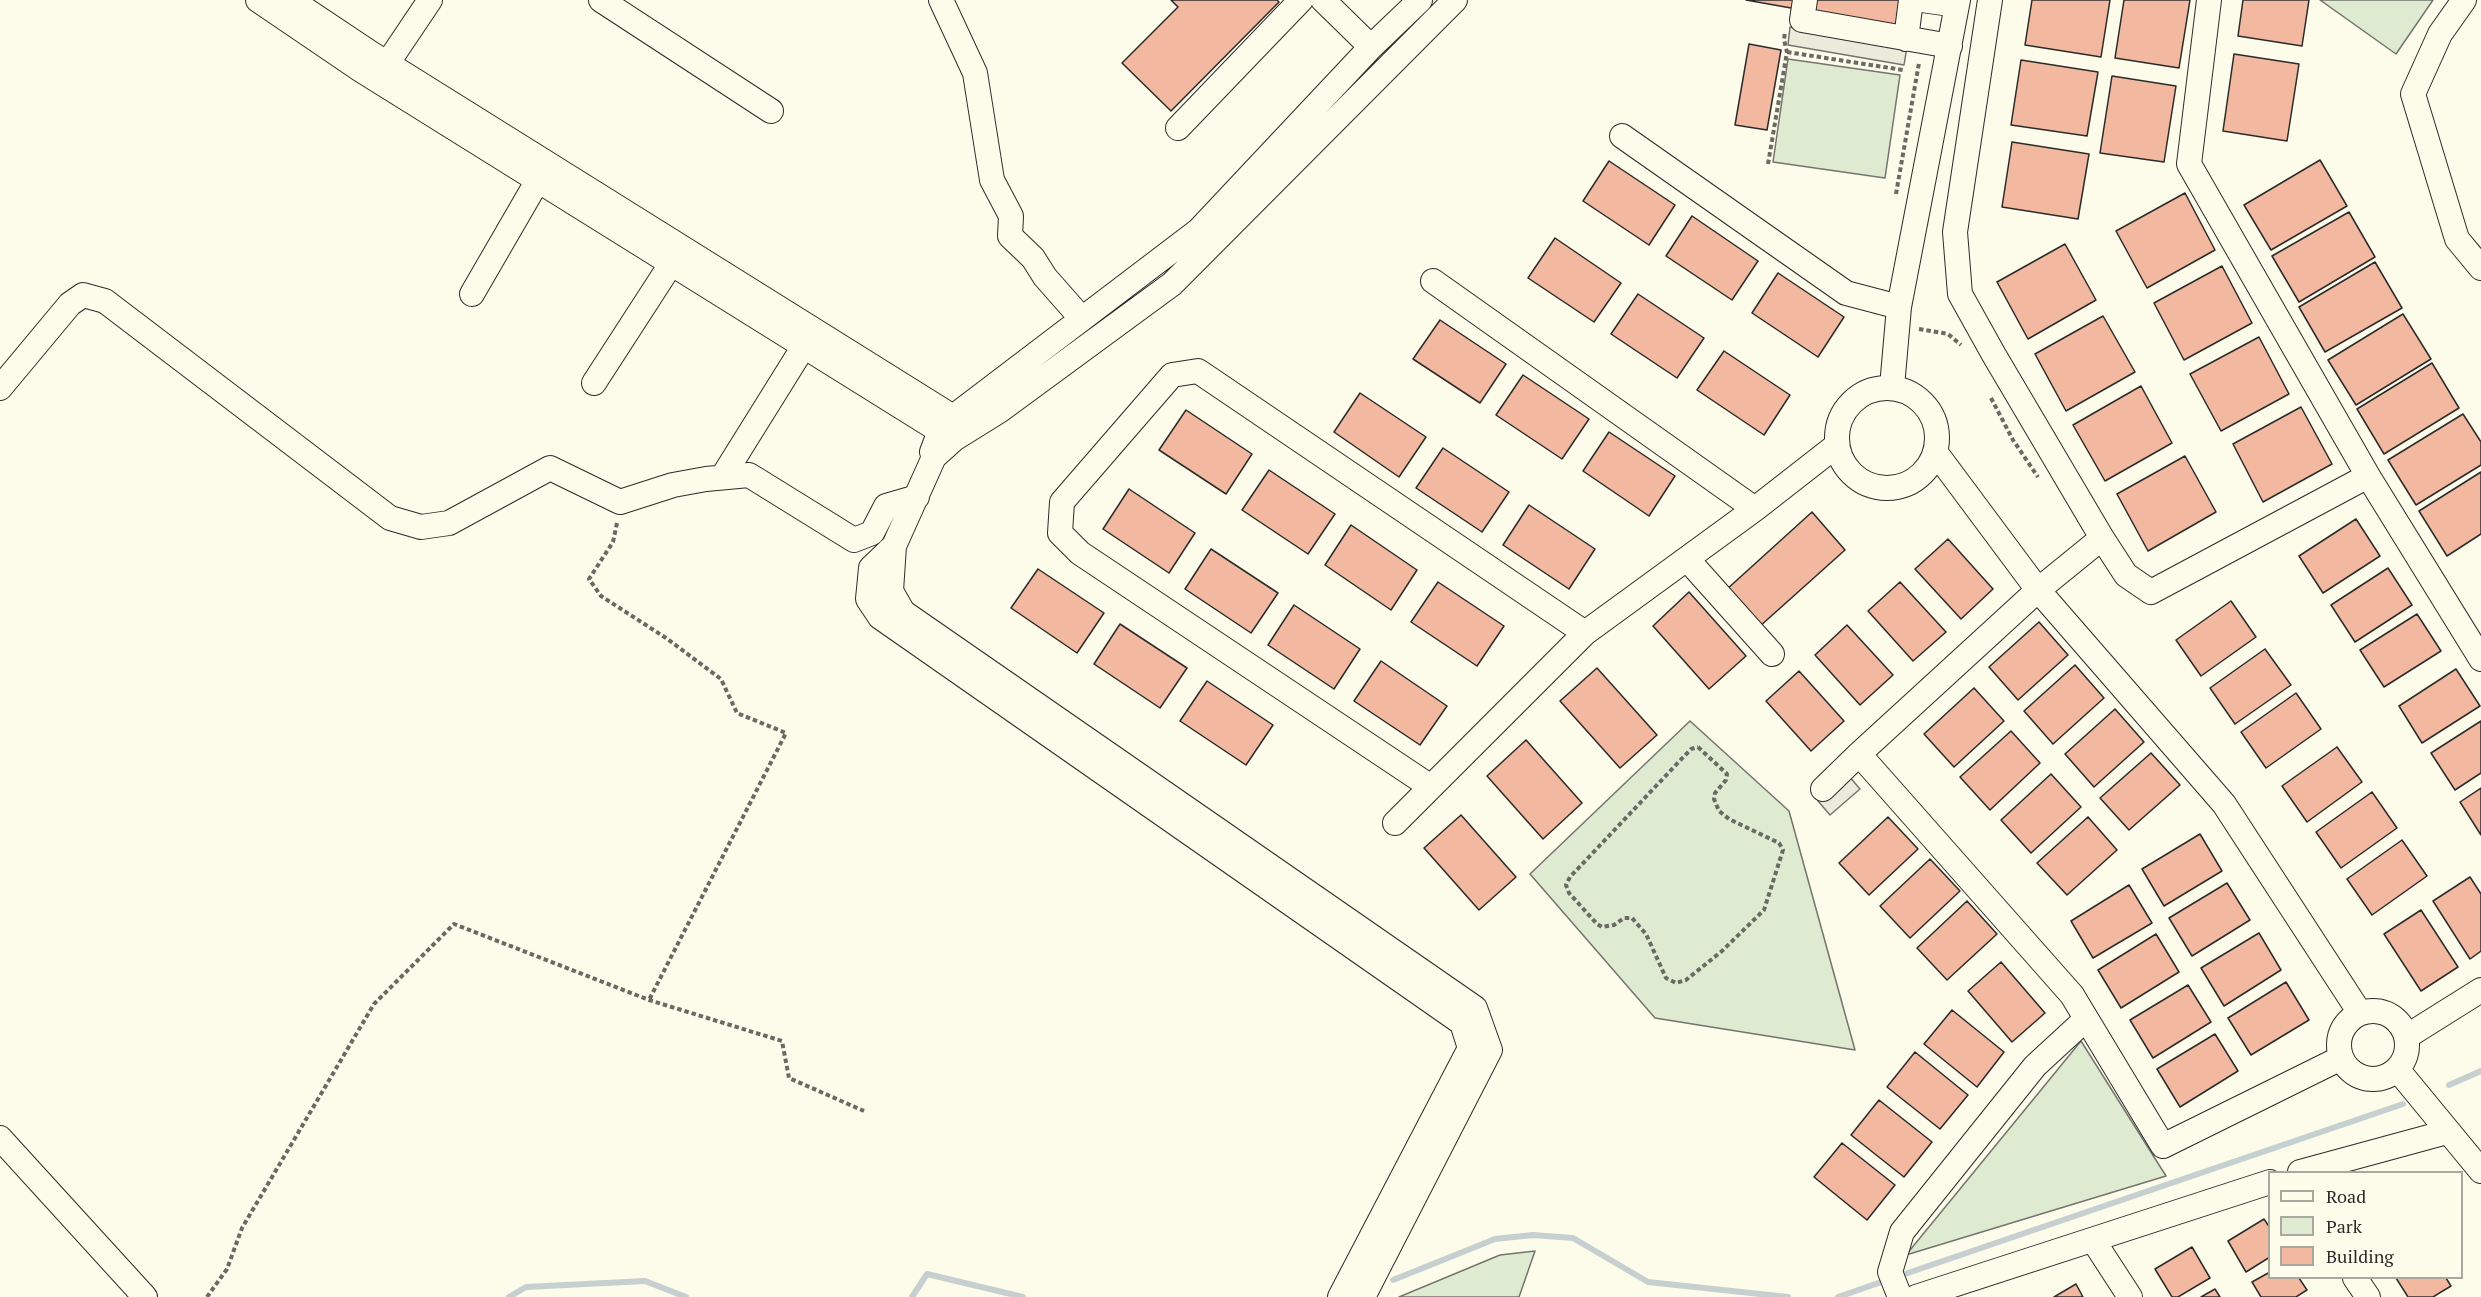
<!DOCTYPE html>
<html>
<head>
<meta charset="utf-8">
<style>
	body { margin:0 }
	#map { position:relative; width:2481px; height:1297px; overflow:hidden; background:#fdfbea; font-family:"PT Serif",serif }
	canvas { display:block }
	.legend { position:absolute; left:2268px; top:1171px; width:195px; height:108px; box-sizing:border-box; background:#fdfbea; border:2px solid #a9a89e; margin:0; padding:8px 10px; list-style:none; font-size:18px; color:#2b2b2b }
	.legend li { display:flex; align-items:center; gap:12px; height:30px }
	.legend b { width:30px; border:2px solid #a9a89e }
</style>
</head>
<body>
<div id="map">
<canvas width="2481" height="1297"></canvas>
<ul class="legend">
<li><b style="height:8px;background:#fdfbea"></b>Road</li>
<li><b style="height:16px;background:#deebd1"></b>Park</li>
<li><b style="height:16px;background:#f2b8a0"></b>Building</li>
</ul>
</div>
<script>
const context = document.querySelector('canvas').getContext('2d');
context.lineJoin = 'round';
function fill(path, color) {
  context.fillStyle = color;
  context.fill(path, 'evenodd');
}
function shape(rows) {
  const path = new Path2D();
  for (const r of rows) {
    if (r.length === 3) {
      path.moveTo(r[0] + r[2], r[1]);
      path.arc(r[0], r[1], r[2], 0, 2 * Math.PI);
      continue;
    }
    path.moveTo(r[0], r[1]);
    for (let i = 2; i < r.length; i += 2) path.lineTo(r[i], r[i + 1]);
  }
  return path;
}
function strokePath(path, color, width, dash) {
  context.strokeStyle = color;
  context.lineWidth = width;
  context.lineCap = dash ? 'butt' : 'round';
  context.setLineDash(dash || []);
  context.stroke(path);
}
const green = shape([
	[2320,0,2433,0,2396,54,2320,0],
	[1788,59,1900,75,1885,178,1773,162,1788,59],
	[1690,721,1789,811,1855,1050,1655,1018,1530,874,1690,721],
	[2081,1041,2166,1176,1906,1255,2081,1041],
	[1535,1251,1519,1297,1399,1297,1500,1255,1535,1251]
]);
fill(green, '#deebd1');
strokePath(green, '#74746e', 1.5);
const parking = shape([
	[1790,27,1907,47,1904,65,1788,45,1790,27],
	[1848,775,1860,789,1830,815,1818,801,1848,775]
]);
fill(parking, '#eceadb');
strokePath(parking, '#74746e', 1.5);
strokePath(shape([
	[2449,1085,2481,1071],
	[1899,1276,2403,1104],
	[1393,1280,1495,1239,1533,1235,1573,1238,1648,1282,1788,1297],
	[509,1297,526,1287,645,1281,686,1297],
	[912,1297,927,1274,1023,1297],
	[1838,1297,1887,1280]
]), '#c7d0d0', 6);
const building = shape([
	[1171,0,1277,0,1279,2,1171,111,1122,63,1178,7,1171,0],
	[1746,0,1903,0,1898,27,1746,0],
	[2032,0,2110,0,2101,57,2025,45,2032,0],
	[2124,0,2190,0,2179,68,2115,58,2124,0],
	[2243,0,2309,0,2302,46,2238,36,2243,0],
	[1749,44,1781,50,1767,130,1735,125,1749,44],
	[2234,54,2299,64,2287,141,2223,131,2234,54],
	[2021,60,2098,72,2087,136,2011,125,2021,60],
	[2112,76,2176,86,2164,162,2100,153,2112,76],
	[2012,142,2089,154,2078,219,2002,207,2012,142],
	[2320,160,2347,206,2271,250,2244,205,2320,160],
	[1609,161,1675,205,1649,245,1583,201,1609,161],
	[2185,193,2215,250,2147,288,2116,231,2185,193],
	[2349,212,2375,257,2299,302,2272,256,2349,212],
	[1692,216,1758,261,1732,300,1666,256,1692,216],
	[1555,238,1621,283,1594,322,1528,278,1555,238],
	[2065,244,2096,300,2028,339,1997,282,2065,244],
	[2375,262,2402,308,2325,352,2299,307,2375,262],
	[2222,266,2252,323,2184,360,2154,303,2222,266],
	[1778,273,1844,317,1818,357,1752,313,1778,273],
	[1638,294,1704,338,1677,378,1611,334,1638,294],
	[2403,314,2431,359,2356,405,2328,360,2403,314],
	[2103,316,2135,372,2066,411,2035,354,2103,316],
	[1440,320,1506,364,1480,403,1413,359,1440,320],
	[2259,337,2289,394,2221,431,2190,374,2259,337],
	[1724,351,1790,395,1764,435,1697,390,1724,351],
	[2432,363,2459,408,2384,454,2357,409,2432,363],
	[1523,375,1589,419,1562,459,1496,415,1523,375],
	[2141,386,2172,443,2105,481,2073,425,2141,386],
	[1360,393,1426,437,1399,477,1334,432,1360,393],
	[2301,407,2332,464,2263,502,2233,444,2301,407],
	[1186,410,1252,454,1226,494,1159,450,1186,410],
	[2463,414,2481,442,2481,465,2416,505,2388,460,2463,414],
	[1609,432,1675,476,1649,516,1583,471,1609,432],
	[1443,448,1509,492,1482,532,1416,488,1443,448],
	[2185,456,2216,512,2148,551,2117,494,2185,456],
	[1269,470,1335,514,1308,554,1242,510,1269,470],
	[2481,472,2481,534,2447,556,2419,511,2481,472],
	[1129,489,1195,533,1169,573,1103,529,1129,489],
	[1529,505,1595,549,1569,589,1503,545,1529,505],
	[1812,512,1845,550,1759,627,1726,590,1812,512],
	[2356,519,2380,556,2323,593,2299,556,2356,519],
	[1351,525,1417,570,1391,610,1325,565,1351,525],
	[1948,539,1993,589,1961,619,1915,569,1948,539],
	[1211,549,1278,593,1251,633,1185,589,1211,549],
	[2388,568,2412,605,2355,642,2331,605,2388,568],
	[1038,569,1104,613,1077,653,1011,608,1038,569],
	[1438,582,1504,626,1477,666,1411,622,1438,582],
	[1900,582,1946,632,1913,661,1868,611,1900,582],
	[1689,592,1746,656,1709,689,1653,626,1689,592],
	[2231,601,2256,637,2201,676,2176,640,2231,601],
	[1294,605,1360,649,1334,689,1268,645,1294,605],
	[2417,614,2441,651,2384,687,2360,650,2417,614],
	[2039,622,2068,655,2018,700,1989,667,2039,622],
	[1120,624,1187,668,1160,708,1094,664,1120,624],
	[1847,625,1893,675,1860,705,1815,655,1847,625],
	[2265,649,2291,685,2235,724,2210,688,2265,649],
	[1381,661,1447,706,1420,745,1354,701,1381,661],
	[2075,665,2104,698,2053,744,2024,711,2075,665],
	[1597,668,1657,735,1620,768,1560,701,1597,668],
	[2456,669,2480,706,2422,743,2399,706,2456,669],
	[1799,671,1844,721,1811,751,1766,701,1799,671],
	[1207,681,1273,725,1246,765,1180,721,1207,681],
	[1974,688,2004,721,1954,767,1924,734,1974,688],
	[2296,693,2321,729,2266,768,2241,732,2296,693],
	[2115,709,2144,742,2094,787,2065,754,2115,709],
	[2481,721,2481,773,2455,790,2431,753,2481,721],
	[2011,731,2040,763,1990,810,1960,777,2011,731],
	[1526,740,1582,803,1543,839,1487,776,1526,740],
	[2337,747,2362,782,2307,822,2282,786,2337,747],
	[2151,753,2180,785,2129,830,2100,798,2151,753],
	[2051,774,2081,807,2031,853,2001,820,2051,774],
	[2481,788,2481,835,2460,802,2481,788],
	[2372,792,2397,828,2341,868,2316,832,2372,792],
	[1461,815,1516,877,1479,910,1424,848,1461,815],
	[1888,817,1918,849,1869,895,1839,863,1888,817],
	[2088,817,2117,850,2067,895,2037,863,2088,817],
	[2200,834,2222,871,2164,906,2142,869,2200,834],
	[2402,840,2427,876,2372,915,2347,879,2402,840],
	[1930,859,1960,891,1910,938,1880,906,1930,859],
	[2470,877,2481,894,2481,951,2470,959,2433,901,2470,877],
	[2227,883,2250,920,2192,956,2169,918,2227,883],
	[2129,885,2152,923,2093,958,2071,921,2129,885],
	[1967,901,1997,934,1947,980,1917,948,1967,901],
	[2421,910,2458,967,2421,991,2384,934,2421,910],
	[2259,933,2281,970,2224,1006,2201,968,2259,933],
	[2156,934,2179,972,2121,1008,2098,970,2156,934],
	[2001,962,2045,1013,2012,1042,1968,991,2001,962],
	[2286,982,2309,1020,2251,1055,2228,1018,2286,982],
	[2188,985,2211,1022,2153,1058,2130,1020,2188,985],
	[1952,1010,2004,1052,1977,1087,1924,1044,1952,1010],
	[2215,1034,2238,1071,2180,1107,2157,1069,2215,1034],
	[1915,1052,1968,1095,1940,1129,1887,1087,1915,1052],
	[1879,1100,1932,1142,1904,1177,1851,1135,1879,1100],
	[1842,1143,1895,1185,1867,1220,1814,1177,1842,1143],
	[2264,1219,2270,1228,2270,1257,2246,1272,2228,1241,2264,1219],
	[2192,1247,2210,1278,2178,1297,2172,1297,2155,1269,2192,1247],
	[2270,1272,2270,1278,2299,1278,2307,1290,2296,1297,2261,1297,2252,1282,2270,1272],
	[2396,1278,2446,1278,2451,1286,2433,1297,2408,1297,2396,1278],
	[2076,1284,2083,1297,2054,1297,2076,1284],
	[2215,1289,2220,1297,2201,1297,2215,1289]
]);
fill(building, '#f2b8a0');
strokePath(building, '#2b2b2b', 1.5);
const minor = shape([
	[258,0,361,70,940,431],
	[291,0,372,54,953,417],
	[601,0,771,111],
	[941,0,975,73,992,180,1011,216,1010,236,1033,258,1045,277,1082,319],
	[1323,0,1371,47],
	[1805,0,1802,20,1950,46],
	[1922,0,1957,5],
	[1990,0,1955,232,1960,294,1994,355,2102,538,2126,575,2151,592,2368,476,2189,164,2209,0],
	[2464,0,2440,34,2413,94,2457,239,2481,268],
	[1906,39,1911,0],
	[387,64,430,0],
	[1178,128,1301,0],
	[1622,136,1846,293,1899,307],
	[1433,281,1755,509],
	[472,294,538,180],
	[594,383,671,264],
	[1892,387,1899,307,1958,0],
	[1887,438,50],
	[0,388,70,304,83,295,105,301,390,518,421,527,449,523,550,468,620,502,673,485,706,479,749,475,854,540,872,533,886,506,917,497],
	[1936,453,2038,590,2224,804,2360,1013],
	[934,457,954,439,999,411,1172,284,1455,0],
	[723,476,804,346],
	[2368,476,2481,659],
	[2102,538,2038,590,1859,754,2072,995,2163,1146,2341,1058],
	[894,546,891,591,903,612,1475,1008,1490,1050,1363,1297],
	[1687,559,1772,654],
	[1431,787,1080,553,1060,533,1062,502,1172,375,1198,371,1585,633],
	[1823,789,1859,754],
	[1395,823,1585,633,1755,509,1837,445],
	[2373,1045,34],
	[2406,1037,2481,990],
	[2397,1069,2481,1171],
	[0,1138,145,1297],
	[2300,1172,2447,1132],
	[2093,1240,2130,1297],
	[2355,1278,2368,1297],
	[1340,1297,1470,1048,1462,1023,880,617,868,599,871,568,894,546,934,457,932,452,940,431,953,417,1199,230,1371,47,1420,0],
	[1900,1297,1890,1272,1902,1232,2035,1066,2086,1019],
	[1916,1297,2270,1182]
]);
strokePath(minor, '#2b2b2b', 26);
strokePath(shape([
	[1787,52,1903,70],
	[1768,164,1787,52,1784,40,1785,32],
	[1896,194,1919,63],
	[1919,329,1948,334,1961,345],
	[1991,398,2013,440,2038,477],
	[617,523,613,542,589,579,601,596,666,638,721,679,737,713,786,733,649,1000],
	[1698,747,1727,774,1726,780,1715,793,1714,799,1719,811,1729,819,1779,843,1783,850,1764,910,1722,951,1686,980,1676,983,1666,978,1646,934,1632,918,1624,918,1614,925,1602,927,1597,924,1569,893,1566,885,1570,877,1691,749,1698,747],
	[207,1297,227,1269,242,1228,374,1004,454,924,649,1000,782,1041,789,1078,864,1111]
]), '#6a6964', 4, [4.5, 3]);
strokePath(minor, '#fdfbea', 24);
</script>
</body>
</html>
